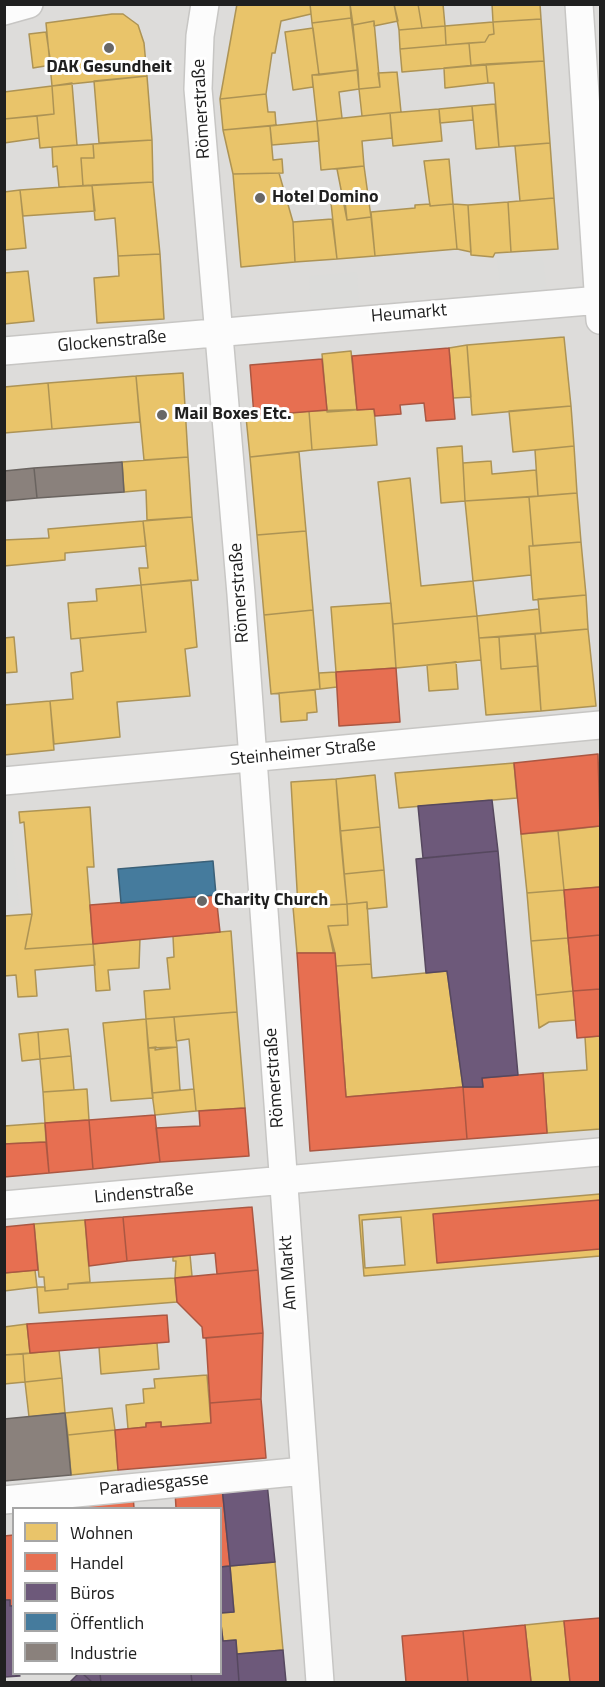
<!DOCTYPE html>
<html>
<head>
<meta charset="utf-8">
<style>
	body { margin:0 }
	#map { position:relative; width:605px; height:1687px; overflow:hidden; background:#eeece8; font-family:"Titillium Web",sans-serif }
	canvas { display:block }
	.frame { position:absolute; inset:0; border:6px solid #202020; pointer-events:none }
	.legend { position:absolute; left:12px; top:1507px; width:210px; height:168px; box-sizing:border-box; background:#fff; border:2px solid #a6a6a6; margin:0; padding:8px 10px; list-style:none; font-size:18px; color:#202020 }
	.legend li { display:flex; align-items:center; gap:12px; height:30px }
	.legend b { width:30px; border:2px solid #a6a6a6 }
</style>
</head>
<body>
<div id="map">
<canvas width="605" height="1687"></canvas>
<div class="frame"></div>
<ul class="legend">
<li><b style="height:16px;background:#e9c46a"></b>Wohnen</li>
<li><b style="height:16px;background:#e76f51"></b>Handel</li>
<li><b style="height:16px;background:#6d597a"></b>Büros</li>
<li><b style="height:16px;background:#457b9d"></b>Öffentlich</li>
<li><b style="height:16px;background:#8a817c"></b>Industrie</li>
</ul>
</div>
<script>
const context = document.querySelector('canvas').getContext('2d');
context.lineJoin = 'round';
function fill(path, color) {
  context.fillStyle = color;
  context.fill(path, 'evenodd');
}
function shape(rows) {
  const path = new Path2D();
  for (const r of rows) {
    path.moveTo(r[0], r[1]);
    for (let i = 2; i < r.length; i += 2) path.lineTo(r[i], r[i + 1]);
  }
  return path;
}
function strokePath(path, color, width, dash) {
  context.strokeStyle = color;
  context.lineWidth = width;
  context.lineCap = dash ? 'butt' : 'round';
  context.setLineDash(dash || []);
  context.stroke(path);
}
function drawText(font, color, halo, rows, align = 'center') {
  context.font = font + ' "Titillium Web",sans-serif';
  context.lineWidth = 6;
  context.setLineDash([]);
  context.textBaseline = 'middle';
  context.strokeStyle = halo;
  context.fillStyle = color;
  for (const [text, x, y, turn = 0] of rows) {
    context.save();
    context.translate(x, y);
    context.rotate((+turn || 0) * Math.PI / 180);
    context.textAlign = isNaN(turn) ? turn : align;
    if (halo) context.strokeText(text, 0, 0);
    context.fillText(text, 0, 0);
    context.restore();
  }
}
fill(shape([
	[5,5,600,5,600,1682,5,1682],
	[14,1508,220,1508,220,1674,14,1674]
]), '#dddcda');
fill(shape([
	[543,257,548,303,503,307,497,260],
	[357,272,360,319,312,323,309,276],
	[11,821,19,906,5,908,5,822]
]), '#dcdcda');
const homes = shape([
	[237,4,310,4,311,14,281,21,275,53,272,53,266,94,220,99,237,4],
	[310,4,350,4,351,18,312,23,310,4],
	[350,4,394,4,398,21,374,26,374,21,353,25,350,4],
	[394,4,418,4,422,28,399,30,394,4],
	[418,4,443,4,445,26,422,28,418,4],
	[492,4,540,4,541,19,493,22,492,4],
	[112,14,123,14,138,25,144,43,147,76,52,86,46,23,112,14],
	[351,18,358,70,319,75,312,23,351,18],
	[541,19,544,61,471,66,469,43,485,42,489,35,494,34,493,22,541,19],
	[374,21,380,87,359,89,353,25,374,21],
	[493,22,494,34,489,35,485,42,446,45,445,26,493,22],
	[445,26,446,45,400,49,399,30,445,26],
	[313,28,319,75,312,75,313,87,293,90,285,32,313,28],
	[46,32,51,65,33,68,29,34,46,32],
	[469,43,471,66,402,72,400,49,469,43],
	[544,61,550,143,499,147,494,83,488,83,486,64,544,61],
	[486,64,488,83,445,88,444,68,486,64],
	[358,70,359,89,339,92,342,118,317,121,312,75,358,70],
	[397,72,401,112,362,116,359,89,380,87,378,73,397,72],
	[147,76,152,140,99,143,94,81,147,76],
	[72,83,77,145,40,148,37,116,54,114,52,86,72,83],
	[52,86,54,114,4,119,4,92,52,86],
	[266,94,268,112,275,112,276,125,223,130,220,99,266,94],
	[495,104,499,147,476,149,472,106,495,104],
	[472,106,473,120,440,123,439,109,472,106],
	[439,109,442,141,393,146,390,113,439,109],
	[390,113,392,138,362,141,364,166,321,170,317,121,390,113],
	[37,116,39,138,4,143,4,119,37,116],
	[317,121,319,141,272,145,270,126,317,121],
	[270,126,273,160,282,159,283,173,233,174,223,130,270,126],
	[152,140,153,182,83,186,81,158,94,158,93,144,152,140],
	[550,143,554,198,520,201,515,146,550,143],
	[93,144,94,158,81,158,83,186,59,187,57,166,53,167,52,147,93,144],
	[449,159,453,204,430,206,424,161,449,159],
	[364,166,371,217,347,220,337,169,364,166],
	[279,173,293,222,295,262,241,267,233,174,279,173],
	[153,182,160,254,118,256,115,218,95,220,92,185,153,182],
	[92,185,95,211,23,216,20,190,92,185],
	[20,190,26,248,4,250,4,192,20,190],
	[554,198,558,249,511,252,508,202,554,198],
	[345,201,347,220,371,217,375,256,337,259,331,203,345,201],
	[508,202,511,252,495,253,493,257,471,255,468,205,508,202],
	[430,204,430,206,453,204,457,249,375,256,371,212,415,208,415,205,430,204],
	[453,204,468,205,471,252,457,249,453,204],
	[332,219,337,259,295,262,293,222,332,219],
	[160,254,164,319,97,323,94,278,119,276,118,256,160,254],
	[28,271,34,321,4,324,4,273,28,271],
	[564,337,571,406,472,415,467,345,564,337],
	[467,345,471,397,453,398,449,348,467,345],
	[351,351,357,410,327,412,322,354,351,351],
	[183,373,188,457,144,460,136,376,183,373],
	[136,376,140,422,52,429,48,383,136,376],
	[48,383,52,429,4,433,4,387,48,383],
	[571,406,574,446,513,452,509,411,571,406],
	[374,409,377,445,312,450,309,411,374,409],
	[309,411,312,450,250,457,246,417,309,411],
	[462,446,465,501,441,503,437,448,462,446],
	[574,446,577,493,538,496,535,450,574,446],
	[299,452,306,531,257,535,250,457,299,452],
	[188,457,192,517,147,520,146,490,124,492,122,462,188,457],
	[491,461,492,474,536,470,538,496,465,501,463,463,491,461],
	[410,478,421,586,473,581,477,616,393,624,378,482,410,478],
	[577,493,581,542,533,546,529,497,577,493],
	[529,497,533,546,529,546,531,575,473,581,465,501,529,497],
	[192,517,198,580,141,585,139,568,148,568,143,521,192,517],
	[143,521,146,546,65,553,65,560,4,566,4,540,49,538,48,529,143,521],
	[306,531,313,610,264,615,257,535,306,531],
	[581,542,586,595,533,600,529,546,581,542],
	[191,580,197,647,185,649,190,696,117,702,120,737,54,744,50,701,73,699,71,673,83,671,80,638,146,632,141,585,191,580],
	[141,585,146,632,71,639,68,603,97,601,96,589,141,585],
	[586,595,588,629,541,633,538,599,586,595],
	[391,603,396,668,336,672,331,607,391,603],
	[539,609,541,633,479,638,477,616,539,609],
	[313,610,320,689,271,694,264,615,313,610],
	[477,616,481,660,396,668,393,624,477,616],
	[588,629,596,706,541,711,535,634,588,629],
	[535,634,538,666,501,669,499,637,535,634],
	[14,637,17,672,4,673,4,638,14,637],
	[499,637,501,669,538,666,541,711,486,715,479,638,499,637],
	[456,662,458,689,429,691,427,665,456,662],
	[336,672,337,687,320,689,319,673,336,672],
	[315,690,317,712,307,713,307,720,281,722,279,693,315,690],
	[50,701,54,750,4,755,4,705,50,701],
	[514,763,517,798,399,808,395,773,514,763],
	[375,775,380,827,340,831,336,779,375,775],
	[336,779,347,904,298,907,291,782,336,779],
	[90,807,94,867,87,867,93,944,25,949,32,914,24,822,20,823,19,812,90,807],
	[600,826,600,887,564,890,558,831,600,826],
	[380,827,384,870,344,874,340,831,380,827],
	[558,831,564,890,527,893,521,834,558,831],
	[384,870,387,907,367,909,367,902,347,904,344,874,384,870],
	[564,890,568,938,531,941,527,893,564,890],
	[367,902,371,964,336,966,328,926,348,925,347,904,367,902],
	[347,904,348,925,328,926,335,953,297,953,293,907,347,904],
	[32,914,25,949,93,944,95,965,35,970,37,996,18,997,16,975,4,976,4,916,32,914],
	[231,931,237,1012,146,1019,144,991,170,989,167,958,174,957,173,936,231,931],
	[140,938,139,968,108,970,110,990,96,991,93,944,140,938],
	[568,938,573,991,536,995,531,941,568,938],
	[371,964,372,978,447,971,463,1087,346,1097,336,966,371,964],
	[573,991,576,1020,549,1022,539,1028,536,995,573,991],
	[237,1012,245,1108,196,1111,189,1039,176,1041,174,1017,237,1012],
	[174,1017,177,1047,148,1048,146,1019,174,1017],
	[146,1019,153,1098,111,1101,103,1023,146,1019],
	[68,1029,71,1056,40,1059,38,1032,68,1029],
	[38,1032,40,1059,22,1061,19,1034,38,1032],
	[600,1036,600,1129,547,1133,543,1073,587,1070,585,1037,600,1036],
	[156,1047,155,1050,177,1047,180,1090,152,1093,148,1048,156,1047],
	[71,1056,74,1090,43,1092,40,1059,71,1056],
	[87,1089,89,1120,45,1123,43,1092,87,1089],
	[194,1089,196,1111,155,1115,152,1093,194,1089],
	[45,1123,46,1142,4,1144,4,1126,45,1123],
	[600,1194,600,1256,364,1276,359,1215,600,1194],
	[401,1217,405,1265,365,1268,362,1220,401,1217],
	[85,1220,90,1282,68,1284,68,1289,45,1291,44,1277,39,1277,34,1224,85,1220],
	[190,1255,192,1276,175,1278,176,1261,173,1261,173,1257,190,1255],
	[35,1270,37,1287,4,1291,4,1273,35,1270],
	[175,1278,177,1302,39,1313,37,1287,45,1287,45,1291,68,1289,68,1284,175,1278],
	[27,1324,30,1353,4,1355,4,1327,27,1324],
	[157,1343,159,1369,101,1374,99,1347,157,1343],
	[59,1350,62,1378,25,1382,23,1354,59,1350],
	[23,1354,25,1382,4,1384,4,1355,23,1354],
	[207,1375,211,1423,161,1427,161,1422,146,1423,146,1427,128,1429,126,1405,144,1403,143,1389,155,1388,154,1379,207,1375],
	[62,1378,65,1413,29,1417,25,1382,62,1378],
	[112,1408,115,1430,68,1435,65,1413,112,1408],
	[115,1430,118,1470,71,1475,68,1435,115,1430],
	[275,1562,283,1650,237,1654,236,1640,223,1641,220,1616,220,1613,234,1612,230,1566,275,1562],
	[564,1621,570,1682,531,1682,525,1625,564,1621]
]);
fill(homes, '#e9c46a');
strokePath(homes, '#ad9354', 1.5);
const shops = shape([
	[449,348,455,419,426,421,424,403,400,405,401,414,375,416,374,409,357,410,352,356,449,348],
	[322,359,327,410,254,416,250,365,322,359],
	[396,668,400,722,339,726,336,672,396,668],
	[598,754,600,826,521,834,514,763,598,754],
	[600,887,600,935,568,938,564,890,600,887],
	[216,895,220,932,93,944,90,905,216,895],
	[600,935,600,989,573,991,568,938,600,935],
	[297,953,335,953,346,1097,463,1087,467,1139,310,1151,297,953],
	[600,989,600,1036,577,1038,573,991,600,989],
	[543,1073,547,1133,467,1139,463,1087,483,1087,482,1078,543,1073],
	[245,1108,249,1156,160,1162,156,1128,200,1126,199,1111,245,1108],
	[155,1115,160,1162,93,1169,89,1120,155,1115],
	[89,1120,93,1169,49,1173,45,1123,89,1120],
	[46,1142,49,1173,4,1177,4,1144,46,1142],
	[600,1200,600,1249,437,1263,433,1214,600,1200],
	[252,1207,258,1270,217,1274,215,1253,127,1261,123,1217,252,1207],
	[123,1217,127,1261,89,1266,85,1220,123,1217],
	[34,1224,38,1270,4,1273,4,1227,34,1224],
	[258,1270,263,1333,203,1338,202,1327,177,1302,175,1278,258,1270],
	[167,1315,169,1342,30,1353,27,1324,167,1315],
	[263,1333,261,1399,210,1403,206,1338,263,1333],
	[261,1399,266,1458,118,1470,115,1430,146,1427,146,1423,161,1422,161,1427,211,1423,210,1403,261,1399],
	[222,1487,230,1566,220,1567,220,1508,176,1508,175,1491,222,1487],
	[133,1496,134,1508,82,1508,82,1501,133,1496],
	[14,1535,14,1606,10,1606,10,1600,4,1600,4,1536,14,1535],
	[600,1618,600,1682,570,1682,564,1621,600,1618],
	[525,1625,531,1682,468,1682,463,1631,525,1625],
	[463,1631,468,1682,406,1682,402,1636,463,1631]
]);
fill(shops, '#e76f51');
strokePath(shops, '#ab5742', 1.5);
const offices = shape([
	[492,800,498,851,423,858,418,806,492,800],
	[498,851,518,1075,482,1078,483,1087,463,1087,447,971,426,973,416,859,498,851],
	[267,1483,275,1562,230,1566,222,1487,267,1483],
	[230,1566,234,1612,220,1613,220,1567,230,1566],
	[4,1600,10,1600,10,1606,14,1606,14,1674,20,1676,4,1677,4,1600],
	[220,1616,223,1641,236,1640,239,1682,192,1682,191,1674,220,1674,220,1616],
	[283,1650,286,1682,239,1682,237,1654,283,1650],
	[78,1674,83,1674,92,1682,70,1682,78,1674],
	[83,1674,100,1674,101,1682,92,1682,83,1674],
	[100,1674,191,1674,192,1682,101,1682,100,1674]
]);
fill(offices, '#6d597a');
strokePath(offices, '#56485f', 1.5);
const public = shape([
	[213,861,216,895,121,903,118,869,213,861]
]);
fill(public, '#457b9d');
strokePath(public, '#3a6078', 1.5);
const industry = shape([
	[122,462,124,492,37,498,34,468,122,462],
	[34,468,37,498,4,501,4,471,34,468],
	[65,1413,71,1475,4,1481,4,1419,65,1413]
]);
fill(industry, '#8a817c');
strokePath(industry, '#6a6460', 1.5);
const street = shape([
	[205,4,200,36,198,89,241,594,320,1682],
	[579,4,600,320],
	[4,11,29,4],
	[4,351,600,300],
	[4,781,600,725],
	[4,1205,600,1152],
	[4,1500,304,1471]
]);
strokePath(street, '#c7c6c4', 30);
strokePath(street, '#fcfcfc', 27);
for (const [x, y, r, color] of [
	[109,48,6,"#686766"],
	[260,198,6,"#686766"],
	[162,415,6,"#686766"],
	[202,901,6,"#686766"]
]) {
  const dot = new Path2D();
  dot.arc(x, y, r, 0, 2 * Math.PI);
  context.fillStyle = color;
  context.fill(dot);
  strokePath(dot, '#fff', 2);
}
drawText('bold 18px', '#202020', '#fff', [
	["DAK Gesundheit",109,68,"center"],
	["Hotel Domino",272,198],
	["Mail Boxes Etc.",174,415],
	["Charity Church",214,901]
], 'left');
drawText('18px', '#202020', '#fff', [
	["Römerstraße",202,109,-93],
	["Heumarkt",409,314,-5],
	["Glockenstraße",112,342,-5],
	["Römerstraße",240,593,-94],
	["Steinheimer Straße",303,753,-6],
	["Römerstraße",275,1078,-94],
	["Lindenstraße",144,1194,-5],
	["Am Markt",289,1273,-94],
	["Paradiesgasse",154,1485,-6]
]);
</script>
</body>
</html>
